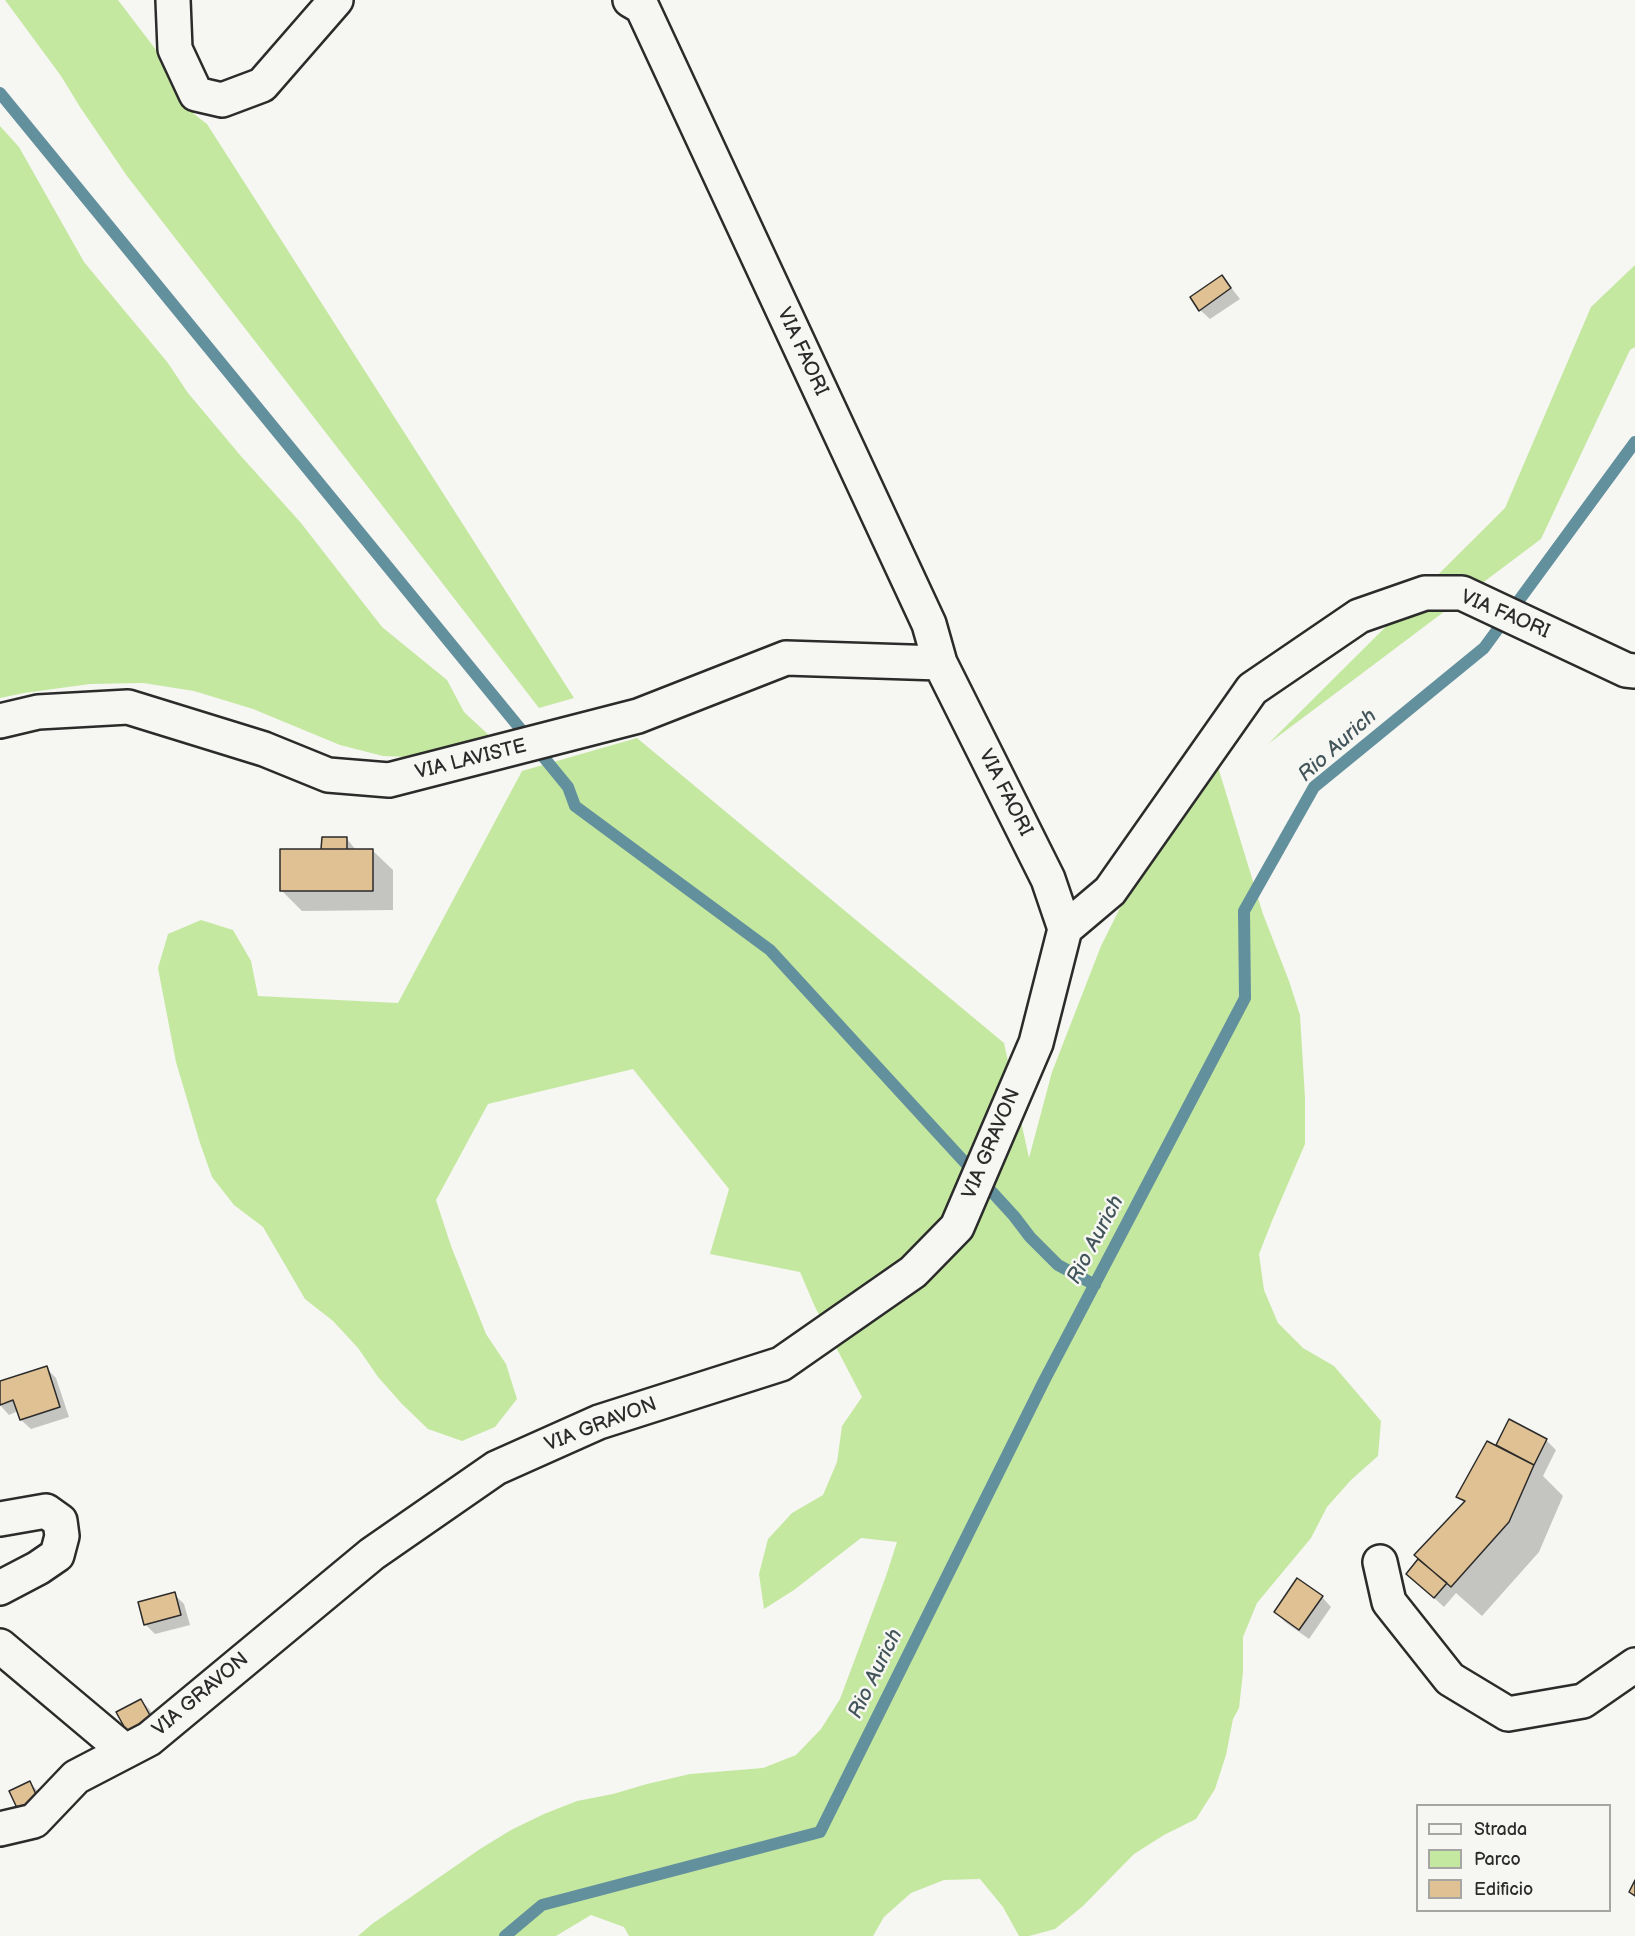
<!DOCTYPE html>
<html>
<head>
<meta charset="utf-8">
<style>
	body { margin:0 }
	#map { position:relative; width:1635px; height:1936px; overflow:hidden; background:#f6f6f2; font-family:"Balsamiq Sans",sans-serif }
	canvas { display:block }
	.legend { position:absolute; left:1416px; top:1804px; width:195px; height:108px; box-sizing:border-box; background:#f6f6f2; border:2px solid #a5a5a2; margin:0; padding:8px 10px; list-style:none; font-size:18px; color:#2b2b2b }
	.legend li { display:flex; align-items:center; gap:12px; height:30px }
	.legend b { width:30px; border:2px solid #a5a5a2 }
</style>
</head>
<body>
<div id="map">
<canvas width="1635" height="1936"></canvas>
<ul class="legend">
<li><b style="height:8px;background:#f6f6f2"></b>Strada</li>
<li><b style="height:16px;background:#c5e8a1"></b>Parco</li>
<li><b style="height:16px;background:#e0c193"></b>Edificio</li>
</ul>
</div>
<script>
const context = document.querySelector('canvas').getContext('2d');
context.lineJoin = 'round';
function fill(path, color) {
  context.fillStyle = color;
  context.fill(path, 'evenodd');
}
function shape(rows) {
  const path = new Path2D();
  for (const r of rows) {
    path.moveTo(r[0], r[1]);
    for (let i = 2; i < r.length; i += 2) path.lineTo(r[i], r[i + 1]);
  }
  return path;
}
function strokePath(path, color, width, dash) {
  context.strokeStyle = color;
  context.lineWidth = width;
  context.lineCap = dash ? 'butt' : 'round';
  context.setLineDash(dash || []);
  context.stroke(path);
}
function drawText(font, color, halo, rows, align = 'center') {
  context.font = font + ' "Balsamiq Sans",sans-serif';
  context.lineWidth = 5;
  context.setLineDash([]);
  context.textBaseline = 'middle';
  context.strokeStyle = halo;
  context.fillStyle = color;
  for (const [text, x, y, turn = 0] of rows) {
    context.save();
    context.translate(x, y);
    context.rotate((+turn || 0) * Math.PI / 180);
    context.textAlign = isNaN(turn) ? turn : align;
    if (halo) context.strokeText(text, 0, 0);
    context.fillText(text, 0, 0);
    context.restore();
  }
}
fill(shape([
	[5,0,118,0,182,84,184,95,194,114,207,124,574,698,539,708,127,176,80,107,61,76],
	[0,126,19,147,84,262,168,363,188,393,240,455,301,523,382,627,447,680,464,712,508,753,407,757,383,756,340,745,253,709,194,691,143,683,90,684,24,693,0,698],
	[1635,265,1635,347,1630,350,1541,539,1268,744,1505,508,1591,307],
	[637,738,1004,1043,1029,1158,1052,1072,1101,946,1125,898,1155,857,1171,829,1218,767,1263,914,1289,981,1300,1015,1305,1098,1305,1144,1272,1221,1259,1254,1264,1290,1278,1323,1303,1348,1334,1366,1381,1421,1378,1456,1351,1480,1327,1507,1311,1538,1257,1603,1243,1637,1243,1672,1239,1708,1233,1719,1226,1755,1215,1789,1196,1819,1164,1835,1134,1854,1083,1906,1055,1929,1029,1936,1019,1936,1003,1907,980,1879,944,1880,911,1893,884,1917,873,1936,629,1936,624,1927,591,1915,556,1936,358,1936,372,1924,480,1849,511,1830,544,1814,577,1801,613,1794,647,1784,690,1774,763,1768,796,1755,821,1729,840,1699,886,1576,897,1542,861,1538,794,1590,764,1609,759,1574,768,1539,792,1513,823,1495,837,1462,842,1426,862,1397,815,1307,800,1272,710,1254,729,1189,633,1069,488,1104,436,1200,451,1246,486,1334,506,1364,517,1399,495,1427,462,1441,428,1429,402,1404,378,1377,358,1348,333,1321,305,1299,263,1227,234,1205,212,1177,200,1143,176,1062,158,968,168,934,201,920,233,930,251,961,258,996,398,1003,522,771]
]), '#c5e8a1');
fill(shape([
	[1222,276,1240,299,1210,319,1200,310],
	[346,838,356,850,372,850,393,870,393,910,302,911,282,891],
	[46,1368,56,1378,69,1417,31,1429,21,1420,18,1411,9,1415,0,1405,0,1383],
	[1546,1440,1556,1450,1543,1476,1563,1496,1539,1552,1482,1616,1456,1593,1444,1607,1408,1574,1465,1503,1458,1496,1503,1450,1497,1445],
	[174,1594,184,1604,190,1625,155,1634,145,1624],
	[1322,1597,1331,1607,1309,1639,1285,1622,1276,1612],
	[141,1700,150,1710,160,1729,138,1741],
	[30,1783,40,1793,28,1817,18,1808,11,1792]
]), '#0003');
strokePath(shape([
	[0,93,568,787,575,806,770,950,1014,1216,1030,1237,1058,1265,1095,1285],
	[505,1936,542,1905,820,1832,1045,1379,1245,998,1244,911,1314,787,1484,648,1635,442]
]), '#63909d', 12);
const building = shape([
	[1222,275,1231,288,1199,311,1190,297,1222,275],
	[322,837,347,837,347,849,321,849,322,837],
	[280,849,373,849,373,891,280,891,280,849],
	[47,1366,60,1407,20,1420,13,1400,0,1405,0,1381,47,1366],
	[1509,1419,1547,1439,1534,1465,1496,1445,1509,1419],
	[1487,1441,1534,1465,1509,1522,1451,1587,1414,1555,1465,1501,1456,1497,1487,1441],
	[1418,1559,1447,1583,1434,1598,1406,1574,1418,1559],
	[1297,1578,1323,1596,1299,1630,1274,1612,1297,1578],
	[175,1592,181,1615,144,1625,138,1602,175,1592],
	[141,1699,152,1719,127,1732,116,1712,141,1699],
	[30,1781,38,1799,17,1808,9,1791,30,1781],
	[1635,1880,1635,1896,1629,1892,1635,1880]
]);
fill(building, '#e0c193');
strokePath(building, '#2b2b2b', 1.5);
const minor = shape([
	[173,0,175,49,196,94,222,100,262,85,336,0],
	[630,0,642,7,929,624,940,663,1048,879,1065,929],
	[0,721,38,712,128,707,264,749,328,775,389,780,638,716,786,658,940,663],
	[1065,929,1110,891,1252,689,1359,616,1425,593,1462,593,1626,670,1635,671],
	[0,1519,46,1511,60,1521,62,1536,57,1555,38,1568,0,1588],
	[1380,1562,1389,1602,1450,1679,1508,1714,1583,1701,1635,1665],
	[0,1646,125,1751],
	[0,1829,34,1821,76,1777,149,1739,372,1554,496,1468,599,1422,781,1364,913,1272,957,1227,1036,1043,1065,929]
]);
strokePath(minor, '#2b2b2b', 38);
strokePath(minor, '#f6f6f2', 33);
drawText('20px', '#2b2b2b', '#f6f6f2', [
	["VIA FAORI",802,352,65],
	["VIA FAORI",1505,615,23],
	["VIA LAVISTE",471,760,-14],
	["VIA FAORI",1005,793,63],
	["VIA GRAVON",992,1144,-67],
	["VIA GRAVON",601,1425,-21],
	["VIA GRAVON",201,1695,-40]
]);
drawText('italic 21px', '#42555a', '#f6f6f2', [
	["Rio Aurich",1338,746,-42],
	["Rio Aurich",1096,1240,-62],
	["Rio Aurich",876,1674,-64]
]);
</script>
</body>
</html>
